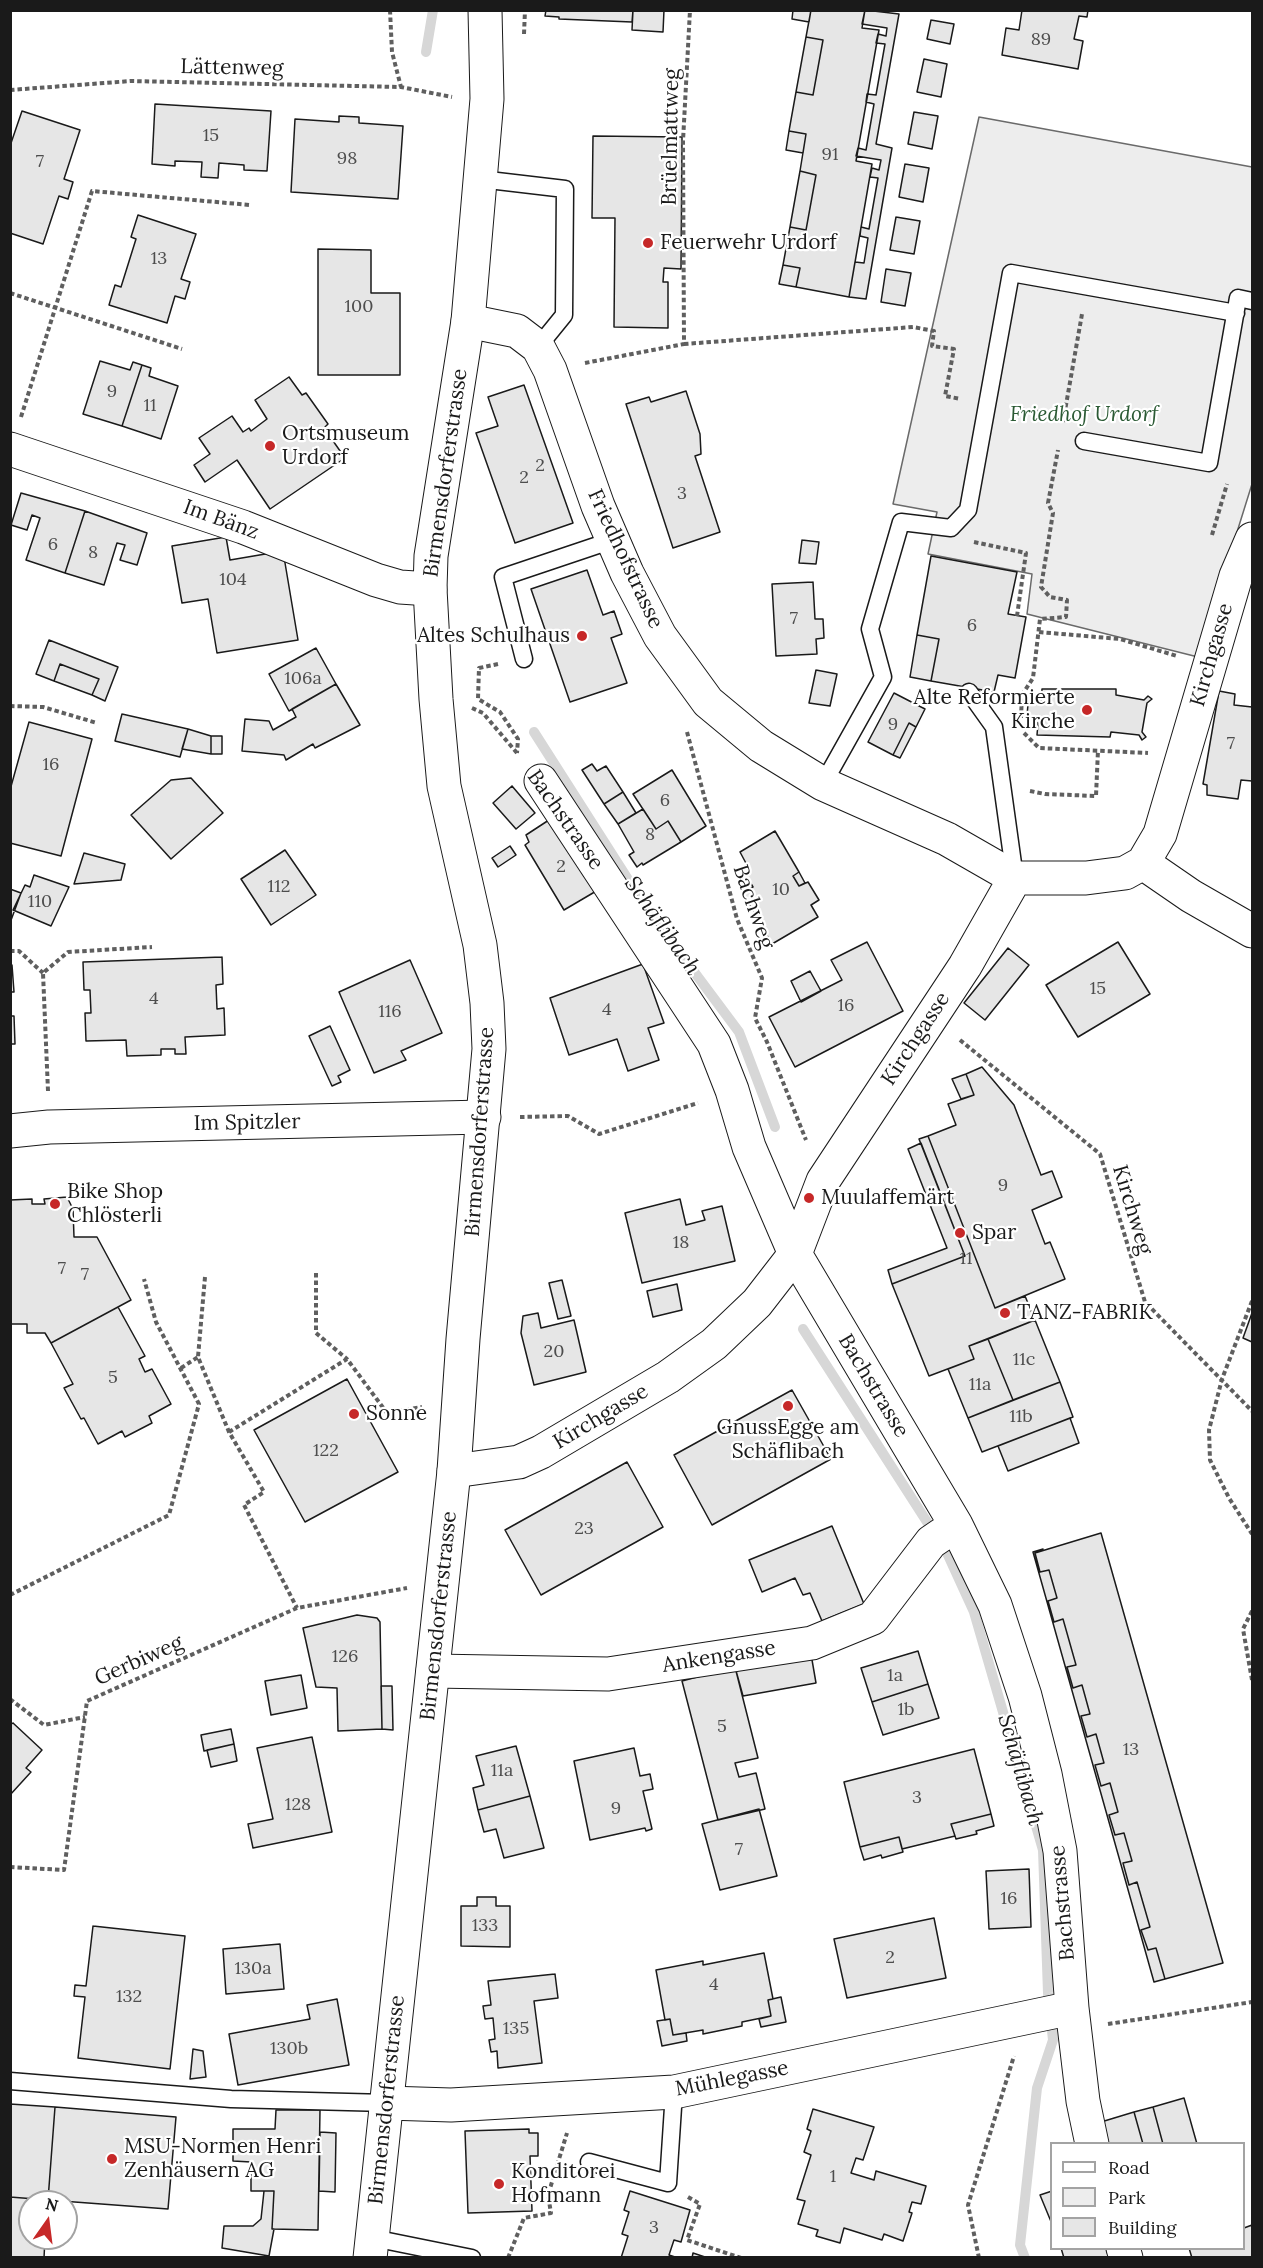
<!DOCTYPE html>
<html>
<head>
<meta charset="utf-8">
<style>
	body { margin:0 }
	#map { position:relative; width:1263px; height:2268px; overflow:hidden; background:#fff; font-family:Lora,serif }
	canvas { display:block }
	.frame { position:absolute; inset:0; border:12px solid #1a1a1a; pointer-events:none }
	.legend { position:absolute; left:1050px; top:2142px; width:195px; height:108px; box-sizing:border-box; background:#fff; border:2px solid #a3a3a3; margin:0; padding:8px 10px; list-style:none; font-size:18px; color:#1a1a1a }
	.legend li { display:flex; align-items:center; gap:12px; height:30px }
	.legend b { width:30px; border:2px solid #a3a3a3 }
	.north { position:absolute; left:18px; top:2190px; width:60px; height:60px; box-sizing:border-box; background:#fff; border:2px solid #a3a3a3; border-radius:50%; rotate:14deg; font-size:16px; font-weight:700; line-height:24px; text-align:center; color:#1a1a1a }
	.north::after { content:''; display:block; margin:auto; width:21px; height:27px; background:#c62828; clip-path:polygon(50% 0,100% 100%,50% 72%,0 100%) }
</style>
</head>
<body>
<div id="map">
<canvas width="1263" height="2268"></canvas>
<div class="frame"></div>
<ul class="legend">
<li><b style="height:8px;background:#fff"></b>Road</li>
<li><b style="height:16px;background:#ededed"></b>Park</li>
<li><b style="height:16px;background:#e6e6e6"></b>Building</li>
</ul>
<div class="north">N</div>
</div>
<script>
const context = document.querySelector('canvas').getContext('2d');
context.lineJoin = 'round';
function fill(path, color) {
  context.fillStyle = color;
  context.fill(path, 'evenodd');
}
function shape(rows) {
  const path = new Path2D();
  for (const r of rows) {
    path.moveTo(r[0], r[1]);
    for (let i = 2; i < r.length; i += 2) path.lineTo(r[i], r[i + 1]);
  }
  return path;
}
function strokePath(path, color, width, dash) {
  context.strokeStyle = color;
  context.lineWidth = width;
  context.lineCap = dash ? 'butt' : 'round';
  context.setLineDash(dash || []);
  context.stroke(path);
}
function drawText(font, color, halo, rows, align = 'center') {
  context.font = font + ' Lora,serif';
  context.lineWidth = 4.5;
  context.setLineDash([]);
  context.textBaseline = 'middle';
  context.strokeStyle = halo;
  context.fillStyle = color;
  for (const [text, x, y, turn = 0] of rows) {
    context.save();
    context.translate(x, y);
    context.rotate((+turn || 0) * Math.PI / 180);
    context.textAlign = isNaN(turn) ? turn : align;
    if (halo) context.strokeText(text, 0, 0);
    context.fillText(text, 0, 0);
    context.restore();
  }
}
const green = shape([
	[979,117,1252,167,1252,484,1198,657,1027,614,1032,574,928,554,937,512,893,504,979,117]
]);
fill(green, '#ededed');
strokePath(green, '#6a6a6a', 1.5);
strokePath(shape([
	[426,52,433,10],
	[534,732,645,906,739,1032,775,1127],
	[803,1329,947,1553,974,1612,1043,1850,1048,1993,1053,2040,1037,2088,1020,2245,1025,2258]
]), '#d7d7d7', 10);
const building = shape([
	[546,10,633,10,632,22,559,19,559,17,545,16,546,10],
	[633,10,664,10,663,32,632,30,633,10],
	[793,10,811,10,809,22,792,19,793,10],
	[811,10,865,10,862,28,879,30,856,161,872,164,849,297,796,287,800,268,783,265,790,227,806,230,816,175,800,171,806,134,789,131,796,92,813,95,823,40,806,37,811,10],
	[865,10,899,14,876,144,892,148,866,299,849,297,855,262,864,263,868,238,860,236,861,227,869,229,878,178,870,177,872,168,879,170,881,160,856,156,858,148,866,150,874,104,866,102,867,94,876,95,885,44,876,43,878,34,886,36,887,28,862,24,865,10],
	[1022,10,1088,10,1087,17,1079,16,1074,39,1083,41,1078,69,1002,55,1006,28,1019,30,1022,10],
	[931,20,954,24,950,44,927,39,931,20],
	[806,37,823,40,813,95,796,92,806,37],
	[924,59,947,64,941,97,917,92,924,59],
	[155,104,271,111,267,171,244,170,244,165,219,163,218,178,201,177,202,162,175,161,175,166,152,164,155,104],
	[22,111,80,130,64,179,73,182,68,199,59,196,43,244,10,233,10,146,22,111],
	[914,112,938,116,932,149,908,144,914,112],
	[339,116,359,117,359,123,403,126,398,199,291,192,295,119,339,122,339,116],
	[789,131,806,134,803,153,786,150,789,131],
	[593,136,682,137,681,269,664,268,663,282,668,282,668,328,614,327,615,218,592,218,593,136],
	[905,164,929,168,923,202,899,197,905,164],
	[800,171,816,175,806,230,790,227,800,171],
	[138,215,196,234,181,279,190,282,185,299,175,296,167,323,109,305,115,285,121,287,136,239,131,237,138,215],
	[896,217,920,221,914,254,890,250,896,217],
	[318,249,371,250,371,293,400,293,400,375,318,375,318,249],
	[783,265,800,268,796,287,779,284,783,265],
	[886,269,911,273,905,306,881,302,886,269],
	[100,361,130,370,133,362,142,365,122,426,83,414,100,361],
	[142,365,151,368,149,376,178,386,161,439,122,426,142,365],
	[289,377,302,395,306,393,328,424,324,428,345,458,270,509,237,460,205,482,194,465,210,454,199,438,232,416,243,432,249,428,251,431,267,419,255,400,289,377],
	[524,385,573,523,515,543,476,433,498,426,488,397,524,385],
	[686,391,700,434,701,454,695,456,720,532,673,548,626,404,649,397,651,402,686,391],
	[21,493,85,511,65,573,26,560,40,518,32,515,27,530,11,525,21,493],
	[85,511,147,533,137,565,120,560,125,545,117,543,104,585,65,573,85,511],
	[226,537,230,560,283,551,298,640,217,653,208,599,182,603,172,546,226,537],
	[802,540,819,542,816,564,799,563,802,540],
	[931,556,1017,572,1008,614,1026,617,1015,678,998,675,994,692,931,681,939,639,917,635,931,556],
	[587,570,603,615,614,611,622,634,611,638,627,683,570,702,531,589,587,570],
	[813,582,815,619,823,619,824,638,816,639,817,654,776,656,772,584,813,582],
	[917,635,939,639,931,681,910,677,917,635],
	[49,640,118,667,105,701,92,695,99,679,60,664,54,681,36,674,49,640],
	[316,648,336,684,289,711,269,674,316,648],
	[60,664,99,679,92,695,54,681,60,664],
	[816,670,837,674,830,706,809,703,816,670],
	[336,684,360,725,315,748,313,744,286,760,284,755,242,751,245,719,269,721,273,730,296,717,292,709,336,684],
	[1042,689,1116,689,1116,695,1144,700,1148,696,1152,699,1147,703,1142,732,1146,737,1142,740,1139,735,1111,732,1110,737,1037,735,1038,723,1030,722,1027,716,1028,704,1033,700,1041,700,1042,689],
	[1219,691,1235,694,1234,705,1252,707,1252,781,1241,780,1238,799,1207,795,1207,785,1203,784,1219,691],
	[894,693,925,709,916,727,909,723,893,755,868,742,894,693],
	[122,714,188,729,180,757,115,741,122,714],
	[29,722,92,739,61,856,10,843,10,790,29,722],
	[909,723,916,727,900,758,893,755,909,723],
	[188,729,211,736,211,754,182,749,188,729],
	[211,736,222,736,222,754,211,754,211,736],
	[592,764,597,771,606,766,623,792,604,804,582,770,592,764],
	[672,770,706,826,681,842,668,821,656,829,633,794,672,770],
	[191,778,223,813,171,859,131,815,171,780,191,778],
	[512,786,535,813,516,829,493,803,512,786],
	[623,792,636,813,618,824,604,804,623,792],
	[643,809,656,829,668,821,681,842,643,865,642,863,637,867,629,855,634,852,618,824,643,809],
	[552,818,598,890,564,910,525,845,529,842,526,835,552,818],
	[775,831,799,872,793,876,799,886,808,882,819,900,811,905,818,917,772,944,743,893,753,887,743,870,748,867,740,852,775,831],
	[510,846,516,855,498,867,492,858,510,846],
	[285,850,316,895,271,925,241,879,285,850],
	[84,853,125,864,121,880,74,884,84,853],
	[799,872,805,883,799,886,793,876,799,872],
	[34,875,69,887,51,926,13,910,25,885,30,887,34,875],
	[10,889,21,893,10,923,10,889],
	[867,942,903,1011,795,1067,769,1017,842,980,831,960,867,942],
	[1118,942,1150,994,1078,1037,1046,985,1118,942],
	[1008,948,1029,965,985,1020,964,1003,1008,948],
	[222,957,223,984,216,985,217,1009,224,1008,225,1035,185,1037,186,1054,175,1054,175,1049,161,1049,161,1055,127,1056,126,1040,86,1041,85,1013,91,1013,90,990,84,990,83,962,222,957],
	[410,960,442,1033,401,1051,406,1060,374,1073,339,992,410,960],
	[643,964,664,1023,648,1028,659,1060,628,1071,617,1039,569,1055,550,998,643,964],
	[10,965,12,965,14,992,10,992,10,965],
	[810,971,821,991,801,1002,791,981,810,971],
	[10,1016,14,1016,15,1044,10,1044,10,1016],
	[330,1026,350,1070,338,1076,341,1082,332,1086,309,1036,330,1026],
	[982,1067,1014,1105,1041,1175,1052,1171,1062,1197,1032,1210,1045,1244,1050,1242,1065,1279,995,1308,928,1136,956,1125,948,1104,974,1095,966,1074,982,1067],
	[966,1074,974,1095,961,1099,952,1079,966,1074],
	[928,1136,995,1308,1025,1296,1035,1320,969,1346,974,1359,929,1376,892,1284,965,1256,919,1139,928,1136],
	[921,1143,965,1256,892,1284,888,1270,947,1248,908,1149,921,1143],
	[67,1197,73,1209,74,1237,97,1237,131,1300,51,1343,45,1333,27,1333,27,1324,10,1324,10,1200,32,1199,32,1204,45,1204,44,1199,67,1197],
	[680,1199,686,1225,705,1220,702,1211,722,1206,735,1261,642,1283,625,1213,680,1199],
	[562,1280,571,1316,558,1319,549,1283,562,1280],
	[677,1284,682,1310,653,1317,647,1291,677,1284],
	[118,1307,145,1356,139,1359,145,1372,152,1369,171,1404,149,1416,152,1423,125,1437,122,1431,98,1444,84,1418,81,1419,64,1388,73,1384,51,1343,118,1307],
	[538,1313,541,1328,574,1320,586,1372,534,1385,521,1333,523,1316,538,1313],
	[1252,1313,1252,1342,1243,1338,1252,1313],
	[1035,1320,1060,1382,1013,1400,988,1339,1035,1320],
	[988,1339,1013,1400,968,1418,948,1369,974,1359,969,1346,988,1339],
	[347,1379,398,1472,305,1522,254,1430,347,1379],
	[1060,1382,1073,1417,982,1452,968,1418,1060,1382],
	[792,1390,831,1459,712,1525,674,1455,792,1390],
	[1070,1418,1079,1443,1008,1471,998,1446,1070,1418],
	[627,1462,663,1527,541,1595,505,1530,627,1462],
	[832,1526,864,1604,822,1621,810,1593,803,1595,795,1578,762,1592,749,1560,832,1526],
	[1101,1533,1223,1963,1165,1979,1156,1948,1148,1950,1141,1930,1150,1927,1137,1882,1129,1885,1123,1863,1132,1861,1124,1833,1115,1835,1109,1815,1118,1812,1110,1783,1101,1786,1095,1765,1104,1763,1096,1734,1087,1737,1081,1716,1090,1714,1082,1685,1073,1688,1067,1667,1076,1665,1063,1619,1054,1622,1048,1601,1057,1598,1049,1570,1040,1572,1035,1553,1101,1533],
	[1043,1549,1035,1553,1040,1572,1049,1570,1057,1598,1048,1601,1054,1622,1063,1619,1076,1665,1067,1667,1073,1688,1082,1685,1090,1714,1081,1716,1087,1737,1096,1734,1104,1763,1095,1765,1101,1786,1110,1783,1118,1812,1109,1815,1115,1835,1124,1833,1132,1861,1123,1863,1129,1885,1137,1882,1150,1927,1141,1930,1148,1950,1156,1948,1165,1979,1154,1982,1033,1552,1043,1549],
	[357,1615,377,1618,380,1622,382,1729,338,1731,337,1688,316,1687,303,1628,357,1615],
	[918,1651,928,1684,872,1702,861,1668,918,1651],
	[811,1654,816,1683,743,1696,735,1667,811,1654],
	[735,1667,758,1758,735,1763,739,1777,756,1773,765,1809,718,1820,682,1681,735,1667],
	[301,1675,307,1708,271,1715,265,1681,301,1675],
	[928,1684,939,1718,883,1735,872,1702,928,1684],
	[381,1686,392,1686,393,1730,382,1729,381,1686],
	[13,1723,42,1750,26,1768,31,1772,10,1795,10,1725,13,1723],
	[231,1729,234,1744,204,1751,201,1735,231,1729],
	[312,1737,332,1832,253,1848,248,1824,273,1819,257,1748,312,1737],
	[234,1744,237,1761,211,1767,207,1750,234,1744],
	[516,1746,530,1796,478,1810,473,1788,484,1785,476,1756,516,1746],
	[634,1748,640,1776,650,1774,653,1789,643,1791,652,1829,646,1831,645,1828,590,1840,574,1761,634,1748],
	[974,1749,991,1814,951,1824,955,1836,902,1849,899,1837,860,1847,844,1782,974,1749],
	[530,1796,544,1848,504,1858,496,1829,484,1832,478,1810,530,1796],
	[759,1809,777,1876,720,1890,702,1824,759,1809],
	[991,1814,994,1826,976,1831,977,1834,956,1839,951,1824,991,1814],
	[899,1837,903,1852,882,1858,881,1855,864,1860,860,1847,899,1837],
	[1029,1869,1031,1927,989,1929,986,1871,1029,1869],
	[477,1897,496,1897,496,1906,510,1906,510,1947,461,1946,461,1906,477,1906,477,1897],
	[934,1918,946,1978,847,1998,834,1939,934,1918],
	[93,1926,185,1936,170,2069,78,2058,85,1997,74,1996,75,1985,86,1986,93,1926],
	[280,1944,284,1989,226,1994,223,1949,280,1944],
	[764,1953,773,1999,768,2000,771,2016,742,2022,742,2026,703,2034,703,2030,673,2035,670,2019,665,2020,656,1970,703,1961,703,1965,764,1953],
	[555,1974,558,1998,534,2001,542,2063,498,2068,497,2051,491,2052,489,2040,495,2039,493,2018,485,2019,483,2006,491,2005,488,1981,555,1974],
	[781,1997,786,2022,761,2027,759,2019,771,2016,768,2000,781,1997],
	[337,1999,349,2065,238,2085,229,2034,310,2019,307,2005,337,1999],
	[670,2019,673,2035,686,2033,687,2041,662,2046,657,2021,670,2019],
	[193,2049,203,2051,206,2077,190,2079,193,2049],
	[1184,2098,1197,2144,1163,2144,1153,2107,1184,2098],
	[10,2104,55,2107,48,2200,10,2197,10,2104],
	[55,2107,176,2117,168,2209,48,2200,55,2107],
	[1153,2107,1163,2144,1143,2144,1134,2112,1153,2107],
	[813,2109,874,2127,863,2160,856,2158,851,2173,874,2180,876,2171,926,2186,921,2204,912,2202,909,2212,912,2213,903,2241,884,2234,882,2240,844,2228,840,2243,816,2236,818,2230,798,2224,805,2201,797,2199,811,2155,804,2152,811,2131,807,2129,813,2109],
	[276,2110,320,2110,318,2230,272,2229,274,2191,251,2191,251,2162,233,2161,233,2129,275,2129,276,2110],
	[1134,2112,1143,2144,1107,2144,1101,2122,1134,2112],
	[529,2129,529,2133,538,2133,538,2156,530,2156,532,2211,468,2213,465,2131,529,2129],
	[320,2132,336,2133,335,2192,319,2191,320,2132],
	[264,2191,274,2191,272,2229,274,2229,269,2256,222,2248,224,2226,253,2226,261,2219,264,2191],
	[630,2191,690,2210,681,2242,674,2240,669,2255,678,2258,621,2258,628,2236,622,2234,629,2212,624,2210,630,2191],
	[1052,2191,1052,2224,1040,2195,1052,2191],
	[10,2197,48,2200,48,2202,30,2202,30,2238,45,2238,44,2258,10,2258,10,2197],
	[1252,2225,1252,2258,1192,2258,1189,2248,1244,2248,1244,2228,1252,2225],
	[1061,2248,1106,2248,1109,2258,1064,2258,1061,2248],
	[693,2253,708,2258,692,2258,693,2253]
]);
fill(building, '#e6e6e6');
strokePath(building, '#1a1a1a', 1.5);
const lane = shape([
	[480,179,565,189,564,315,538,347],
	[1084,441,1209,463,1238,298,1252,301],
	[524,659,503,577,613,540],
	[969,692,994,727,1015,878],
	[823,784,883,677,870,629,901,522,951,528,968,510,1011,273,1236,313],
	[10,2081,231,2099,387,2103],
	[589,2162,668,2183,674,2092],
	[373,2238,472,2258]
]);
const street = shape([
	[468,321,517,331,538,347,550,370,598,506,627,573,660,636,708,702,761,746,823,784,947,839,1015,878,1086,878,1125,873,1143,863,1160,834,1236,576,1252,539],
	[10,449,243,527,376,580,400,587,430,589],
	[541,781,714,1044,732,1090,749,1147,795,1254,956,1525,995,1605,1025,1696,1045,1774,1060,1851,1072,2008,1083,2101,1092,2144],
	[1143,863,1191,896,1252,931],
	[10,1131,49,1127,484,1117],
	[454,1471,519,1462,541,1452,668,1377,714,1344,757,1303,795,1254,823,1181,965,966,1015,878],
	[433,1671,608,1674,812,1643,873,1618,931,1542,956,1525],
	[387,2103,451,2105,674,2092,1072,2008],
	[1123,2248,1126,2258]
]);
const secondary = shape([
	[370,2258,454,1471,463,1339,489,1049,487,1003,480,945,444,786,436,699,430,589,431,556,468,321,487,99,485,10]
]);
strokePath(lane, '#1a1a1a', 19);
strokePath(street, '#1a1a1a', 35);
strokePath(secondary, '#1a1a1a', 35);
strokePath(shape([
	[390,10,392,52,401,87],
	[524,34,525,10],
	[10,90,131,81,401,87,452,97],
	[10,293,182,349],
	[684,344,913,327,934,331,932,346,954,349,945,396,961,399],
	[585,363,684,344,683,141,690,10],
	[1013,408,1064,416],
	[21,417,92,191,250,205],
	[1063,422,1082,314],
	[1212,535,1227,484],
	[974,542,1026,553,1017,616],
	[1039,632,1120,639,1177,656],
	[498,664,479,668,478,699,500,712,518,739,517,753],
	[10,706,43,707,97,723],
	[472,708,483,713,517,753],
	[1021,718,1022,695,1033,678,1040,619,1066,617,1067,600,1050,597,1041,587,1053,513,1048,503,1058,450],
	[687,732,737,919,762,978,755,1018,767,1042,806,1140],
	[1024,733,1039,748,1148,753],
	[1030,791,1045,794,1096,796,1098,750],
	[10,951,19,951,43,973],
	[960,1040,1100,1154,1145,1302,1252,1411],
	[48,1091,43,973,68,952,152,947],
	[520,1117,568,1116,599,1134,698,1103],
	[316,1273,316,1333,347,1359],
	[205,1277,198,1357,229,1432,264,1492,244,1505,297,1608],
	[1252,1301,1222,1379,1209,1430,1210,1460,1229,1498,1252,1534],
	[181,1368,198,1357],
	[229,1432,347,1359,387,1413,422,1407],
	[10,1508,10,1522],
	[10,1595,169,1515,199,1404,156,1322,144,1279],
	[1252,1611,1243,1629,1252,1680],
	[10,1699,44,1725,85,1717],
	[10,1867,64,1870,87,1701,297,1608,407,1588],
	[1108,2024,1252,2002],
	[688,2197,700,2204,687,2240,741,2258],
	[508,2258,524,2218,551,2213,548,2195,567,2133],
	[979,2258,968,2205,1014,2056]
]), '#5f5f5f', 4, [4.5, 3]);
strokePath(lane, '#fff', 16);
strokePath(street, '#fff', 33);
strokePath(secondary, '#fff', 33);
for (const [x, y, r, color] of [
	[648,243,6,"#c62828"],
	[270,446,6,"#c62828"],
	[582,636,6,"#c62828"],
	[1087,710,6,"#c62828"],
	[809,1198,6,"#c62828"],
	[55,1204,6,"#c62828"],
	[960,1233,6,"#c62828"],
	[1005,1313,6,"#c62828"],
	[788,1406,6,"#c62828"],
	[354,1414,6,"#c62828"],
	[112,2159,6,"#c62828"],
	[499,2184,6,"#c62828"]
]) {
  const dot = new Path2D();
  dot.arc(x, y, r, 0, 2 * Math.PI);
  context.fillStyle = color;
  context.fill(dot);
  strokePath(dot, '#fff', 2);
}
drawText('18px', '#4d4d4d', null, [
	["89",1041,40],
	["15",211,136],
	["91",830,155],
	["98",347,159],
	["7",40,162],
	["13",159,259],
	["100",359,307],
	["9",112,392],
	["11",150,406],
	["2",540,466],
	["2",524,478],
	["3",682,494],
	["6",53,545],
	["8",93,553],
	["104",233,580],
	["7",794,619],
	["6",972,626],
	["106a",303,679],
	["9",893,725],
	["7",1231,744],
	["16",51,765],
	["6",665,801],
	["8",650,835],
	["2",561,867],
	["112",279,887],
	["10",781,890],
	["110",40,902],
	["15",1098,989],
	["4",154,999],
	["16",846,1006],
	["4",607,1010],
	["116",390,1012],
	["9",1003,1186],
	["18",681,1243],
	["11",966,1259],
	["7",62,1269],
	["7",85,1275],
	["20",554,1352],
	["11c",1024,1360],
	["5",113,1378],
	["11a",980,1385],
	["11b",1021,1417],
	["122",326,1451],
	["23",584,1529],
	["126",345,1657],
	["1a",895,1676],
	["1b",906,1710],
	["5",722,1727],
	["13",1131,1750],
	["11a",502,1771],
	["3",917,1798],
	["128",298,1805],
	["9",616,1809],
	["7",739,1850],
	["16",1009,1899],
	["133",485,1926],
	["2",890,1958],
	["130a",253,1969],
	["4",714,1985],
	["132",129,1997],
	["135",516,2029],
	["130b",289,2049],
	["1",833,2177],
	["3",654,2228]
]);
drawText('21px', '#1a1a1a', '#fff', [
	["Lättenweg",232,68,1],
	["Brüelmattweg",671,137,-89],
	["Birmensdorferstrasse",446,473,-82],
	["Im Bänz",221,520,20],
	["Friedhofstrasse",625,559,65],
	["Kirchgasse",1212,655,-74],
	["Bachstrasse",565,820,55],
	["Bachweg",753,907,71],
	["Kirchgasse",916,1039,-57],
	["Im Spitzler",247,1123,-1],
	["Birmensdorferstrasse",480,1132,-86],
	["Kirchweg",1132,1210,73],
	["Bachstrasse",873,1386,59],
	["Kirchgasse",601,1417,-31],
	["Birmensdorferstrasse",439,1616,-84],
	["Ankengasse",719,1657,-9],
	["Gerbiweg",139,1661,-24],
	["Bachstrasse",1063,1903,-95],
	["Mühlegasse",732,2079,-11],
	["Birmensdorferstrasse",387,2100,-84]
]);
drawText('21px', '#1a1a1a', '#fff', [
	["Feuerwehr Urdorf",660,243],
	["Ortsmuseum",282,434],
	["Urdorf",282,458],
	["Altes Schulhaus",570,636,"right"],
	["Alte Reformierte",1075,698,"right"],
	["Kirche",1075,722,"right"],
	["Bike Shop",67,1192],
	["Chlösterli",67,1216],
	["Muulaffemärt",821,1198],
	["Spar",972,1233],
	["TANZ-FABRIK",1017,1313],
	["Sonne",366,1414],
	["GnussEgge am",788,1428,"center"],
	["Schäflibach",788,1452,"center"],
	["MSU-Normen Henri",124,2147],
	["Zenhäusern AG",124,2171],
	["Konditorei",511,2172],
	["Hofmann",511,2196]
], 'left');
drawText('italic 21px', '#2b5a34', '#fff', [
	["Friedhof Urdorf",1084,415]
]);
drawText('italic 22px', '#1a1a1a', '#fff', [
	["Schäflibach",662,926,55],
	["Schäflibach",1020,1770,74]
]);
</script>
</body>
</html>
